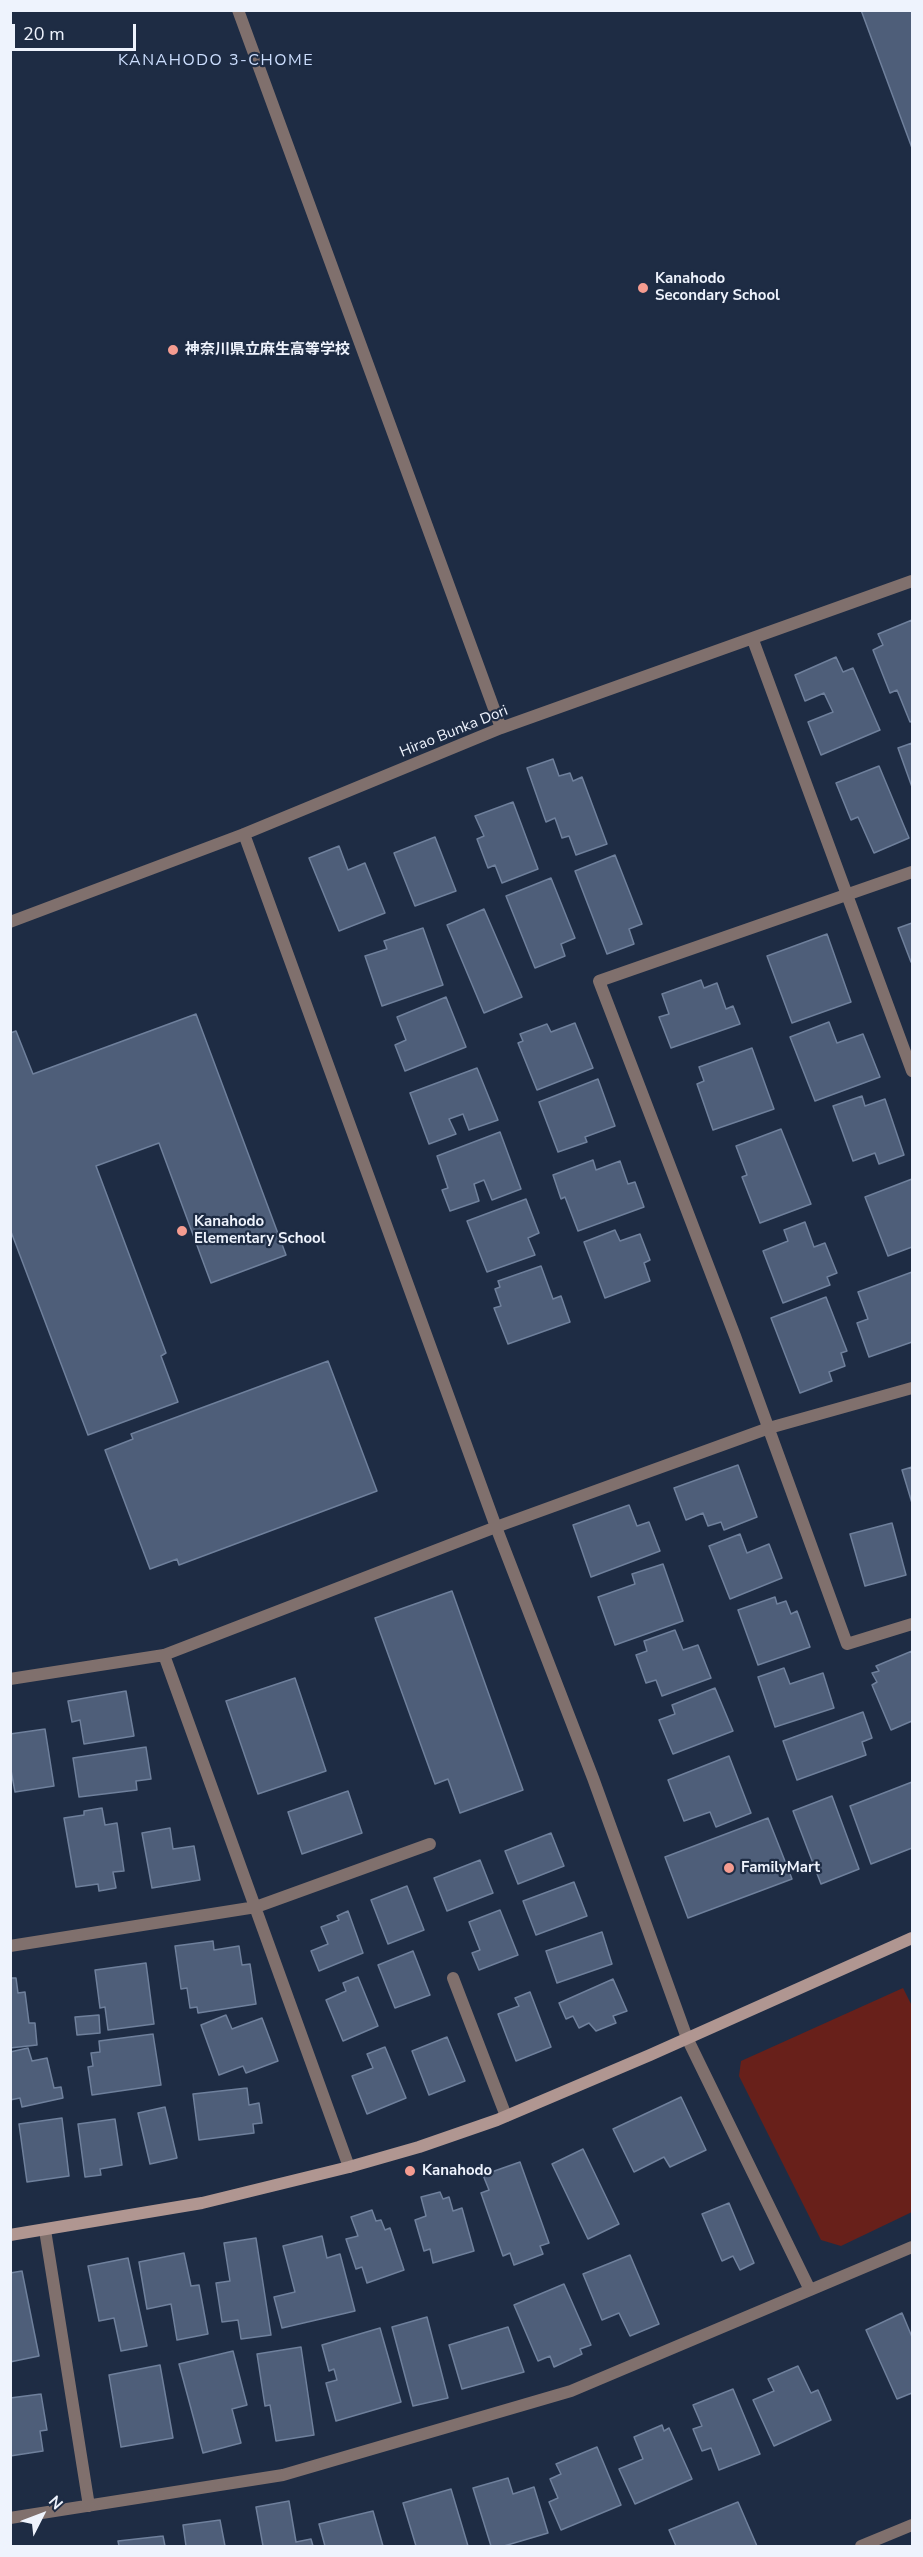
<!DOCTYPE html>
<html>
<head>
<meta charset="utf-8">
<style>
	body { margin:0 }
	#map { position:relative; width:923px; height:2557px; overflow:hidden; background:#1e2c44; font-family:"Nunito Sans",sans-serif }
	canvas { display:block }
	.frame { position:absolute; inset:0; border:12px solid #eef3fd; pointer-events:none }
	.north { position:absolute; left:12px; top:2485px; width:60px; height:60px; -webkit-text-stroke:4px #1e2c44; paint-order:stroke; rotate:48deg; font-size:16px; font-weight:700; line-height:24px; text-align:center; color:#eef3fd }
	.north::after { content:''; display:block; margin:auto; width:21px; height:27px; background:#eef3fd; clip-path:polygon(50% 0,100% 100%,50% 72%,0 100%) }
	.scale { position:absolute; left:12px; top:24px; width:124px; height:27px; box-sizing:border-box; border:3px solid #eef3fd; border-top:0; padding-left:8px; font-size:18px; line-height:21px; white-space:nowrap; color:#eef3fd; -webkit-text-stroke:4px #1e2c44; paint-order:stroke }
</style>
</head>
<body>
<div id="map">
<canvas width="923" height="2557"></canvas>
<div class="frame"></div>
<div class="north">N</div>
<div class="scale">20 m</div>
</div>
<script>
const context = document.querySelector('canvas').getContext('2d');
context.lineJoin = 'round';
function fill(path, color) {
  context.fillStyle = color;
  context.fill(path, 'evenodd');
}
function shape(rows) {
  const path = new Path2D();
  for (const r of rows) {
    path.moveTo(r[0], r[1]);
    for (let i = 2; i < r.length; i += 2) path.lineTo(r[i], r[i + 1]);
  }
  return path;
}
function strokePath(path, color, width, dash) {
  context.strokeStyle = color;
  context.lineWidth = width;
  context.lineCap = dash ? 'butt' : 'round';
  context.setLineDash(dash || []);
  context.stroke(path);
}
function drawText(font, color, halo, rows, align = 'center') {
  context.font = font + ' "Nunito Sans","Noto Sans JP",sans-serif';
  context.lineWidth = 4.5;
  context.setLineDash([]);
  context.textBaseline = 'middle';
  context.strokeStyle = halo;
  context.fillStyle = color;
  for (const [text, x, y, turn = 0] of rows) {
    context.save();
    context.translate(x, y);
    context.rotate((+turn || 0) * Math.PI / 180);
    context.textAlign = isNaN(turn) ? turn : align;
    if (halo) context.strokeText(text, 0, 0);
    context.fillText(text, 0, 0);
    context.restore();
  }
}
fill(shape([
	[903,1988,912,2006,912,2212,841,2246,821,2240,739,2076,741,2061]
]), '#68201a');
const building = shape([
	[861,10,912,10,912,148,861,10],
	[912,620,912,721,910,722,897,690,890,693,873,650,883,645,878,634,912,620],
	[836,657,843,672,853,668,880,730,821,755,808,722,833,712,824,693,805,701,795,675,836,657],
	[912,743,912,787,898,748,912,743],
	[553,759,559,776,570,773,573,781,582,777,607,844,576,855,569,836,562,838,555,818,546,822,527,768,553,759],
	[879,766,909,838,874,853,858,817,851,820,836,783,879,766],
	[513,802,538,869,502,883,495,865,488,868,477,839,484,836,475,816,513,802],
	[435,837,456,891,415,906,394,853,435,837],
	[339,846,348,870,365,863,385,913,339,931,309,858,339,846],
	[615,855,642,924,629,929,634,944,607,954,575,871,615,855],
	[551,878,575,938,561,944,565,956,535,968,506,896,551,878],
	[484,909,522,997,484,1013,447,925,484,909],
	[912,923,912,961,911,962,898,928,912,923],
	[423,928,443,985,382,1006,365,956,387,949,384,941,423,928],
	[827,934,851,1002,792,1023,767,956,827,934],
	[701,980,704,988,717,983,726,1009,733,1006,740,1024,671,1048,659,1017,669,1014,662,994,701,980],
	[446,997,466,1047,405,1071,395,1045,406,1040,397,1017,446,997],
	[196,1014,286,1255,211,1283,159,1143,96,1166,166,1353,161,1356,178,1402,88,1435,10,1229,10,1033,16,1031,33,1074,196,1014],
	[829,1022,837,1043,863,1034,880,1077,815,1101,790,1037,829,1022],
	[575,1023,593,1068,537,1090,518,1043,523,1041,520,1034,547,1024,551,1032,575,1023],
	[752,1048,774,1109,713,1130,697,1084,704,1081,699,1067,752,1048],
	[477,1068,498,1120,469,1130,463,1114,449,1119,456,1134,429,1144,410,1093,477,1068],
	[598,1079,615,1126,585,1137,587,1142,558,1152,539,1102,598,1079],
	[862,1096,865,1106,885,1099,904,1155,879,1164,875,1153,853,1161,833,1106,862,1096],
	[781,1129,811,1204,760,1223,742,1177,747,1175,736,1146,781,1129],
	[500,1132,521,1189,492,1200,484,1180,474,1184,479,1201,450,1211,442,1190,448,1188,437,1156,500,1132],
	[593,1160,596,1170,620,1161,628,1184,635,1182,644,1207,578,1231,565,1197,561,1199,553,1175,593,1160],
	[912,1179,912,1247,888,1256,865,1197,912,1179],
	[526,1199,539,1233,528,1238,535,1255,487,1272,467,1221,526,1199],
	[805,1222,814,1247,825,1243,837,1273,827,1277,830,1285,783,1303,763,1251,788,1241,784,1230,805,1222],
	[615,1230,620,1241,640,1234,650,1260,644,1263,650,1281,605,1298,584,1242,615,1230],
	[541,1266,553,1299,561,1296,570,1322,508,1344,494,1308,501,1306,495,1289,500,1287,498,1281,541,1266],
	[912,1272,912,1342,869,1357,857,1323,868,1319,858,1292,912,1272],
	[826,1297,847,1351,841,1353,845,1366,829,1372,832,1381,800,1393,771,1318,826,1297],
	[328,1361,377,1491,179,1565,177,1559,150,1569,105,1450,133,1439,131,1434,328,1361],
	[738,1465,757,1517,724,1530,721,1522,708,1526,703,1513,686,1520,674,1488,738,1465],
	[912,1467,912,1503,902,1470,912,1467],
	[629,1505,637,1526,649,1522,660,1551,591,1577,573,1525,629,1505],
	[892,1523,906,1575,865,1586,850,1534,892,1523],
	[740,1534,747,1553,769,1544,782,1578,730,1599,709,1546,740,1534],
	[663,1564,683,1621,615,1645,598,1597,635,1584,632,1574,663,1564],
	[452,1591,523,1790,460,1813,448,1779,435,1784,375,1618,452,1591],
	[775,1597,777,1604,786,1601,791,1614,797,1611,810,1647,758,1665,738,1610,775,1597],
	[675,1630,683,1650,698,1645,711,1678,662,1696,656,1680,646,1683,636,1655,647,1651,644,1641,675,1630],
	[912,1651,912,1721,891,1730,872,1685,877,1682,872,1673,879,1671,876,1666,912,1651],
	[784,1668,790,1684,823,1673,834,1708,775,1727,758,1677,784,1668],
	[295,1678,326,1771,258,1794,226,1701,295,1678],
	[715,1688,733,1731,673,1754,659,1720,675,1714,672,1705,715,1688],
	[126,1691,134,1736,84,1744,80,1720,72,1722,68,1701,126,1691],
	[863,1712,872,1738,862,1742,866,1755,797,1780,783,1741,863,1712],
	[45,1729,54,1786,15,1792,10,1765,10,1734,45,1729],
	[146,1747,151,1779,136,1781,137,1790,79,1797,73,1758,146,1747],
	[729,1756,751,1813,716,1827,710,1812,684,1821,668,1780,729,1756],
	[912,1782,912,1848,871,1864,850,1806,912,1782],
	[348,1791,362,1833,302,1854,288,1812,348,1791],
	[832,1796,859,1869,821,1884,793,1811,832,1796],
	[102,1808,105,1825,117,1823,124,1871,113,1872,116,1888,99,1891,98,1884,76,1887,64,1818,84,1815,84,1811,102,1808],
	[768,1818,792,1879,688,1918,665,1857,768,1818],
	[170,1828,173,1849,194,1846,200,1880,152,1888,142,1833,170,1828],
	[551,1833,564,1866,518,1884,505,1851,551,1833],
	[480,1860,493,1893,447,1911,434,1878,480,1860],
	[574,1882,587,1916,536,1935,523,1901,574,1882],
	[407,1886,424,1930,388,1944,371,1900,407,1886],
	[500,1910,518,1955,479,1970,472,1953,480,1950,469,1922,500,1910],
	[348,1911,363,1953,319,1971,311,1951,328,1944,321,1927,339,1920,337,1916,348,1911],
	[602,1932,612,1964,557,1983,546,1951,602,1932],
	[213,1941,214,1950,239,1946,242,1965,250,1964,256,2004,198,2013,197,2007,190,2008,187,1988,181,1989,175,1946,213,1941],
	[413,1951,430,1995,395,2008,378,1965,413,1951],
	[146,1963,154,2024,108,2030,105,2007,100,2008,95,1970,146,1963],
	[358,1977,378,2026,343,2041,326,2000,346,1991,343,1983,358,1977],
	[10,1978,16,1978,18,1993,25,1992,29,2023,35,2023,37,2045,10,2048,10,1978],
	[613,1979,627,2011,613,2016,616,2023,596,2031,589,2023,579,2028,573,2016,566,2019,559,2003,613,1979],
	[530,1992,551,2047,516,2061,498,2014,519,2006,515,1998,530,1992],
	[99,2015,100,2033,77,2035,75,2017,99,2015],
	[226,2015,232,2029,262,2018,278,2061,246,2073,243,2066,219,2075,201,2025,226,2015],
	[153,2034,161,2085,92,2095,88,2067,93,2066,91,2053,100,2052,99,2041,153,2034],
	[447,2037,465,2081,429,2095,412,2051,447,2037],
	[385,2047,406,2098,367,2114,352,2076,373,2068,367,2054,385,2047],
	[28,2048,32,2061,47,2058,54,2088,61,2087,63,2098,22,2107,20,2098,10,2100,10,2052,28,2048],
	[247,2088,249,2105,259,2103,262,2123,253,2124,254,2133,199,2140,193,2094,247,2088],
	[681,2097,706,2150,670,2167,664,2157,634,2172,613,2129,681,2097],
	[165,2107,177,2158,150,2164,138,2113,165,2107],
	[62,2118,69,2176,27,2182,19,2124,62,2118],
	[115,2119,122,2165,100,2169,101,2175,85,2177,78,2124,115,2119],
	[583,2149,619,2224,588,2239,552,2164,583,2149],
	[520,2162,549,2243,540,2246,543,2254,514,2265,510,2253,503,2256,481,2193,489,2190,483,2175,520,2162],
	[440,2192,443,2199,449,2197,453,2211,462,2208,474,2251,433,2263,430,2249,424,2251,415,2220,426,2216,421,2197,440,2192],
	[729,2203,754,2263,740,2270,733,2256,722,2261,702,2214,729,2203],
	[372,2210,376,2221,381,2220,385,2230,390,2228,404,2270,367,2283,362,2267,356,2269,346,2239,358,2236,351,2217,372,2210],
	[322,2236,327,2258,340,2254,355,2311,282,2328,274,2297,295,2292,283,2246,322,2236],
	[256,2238,271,2335,241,2339,238,2320,222,2322,216,2283,230,2281,224,2243,256,2238],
	[184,2253,191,2286,199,2285,208,2334,177,2340,171,2304,147,2309,139,2262,184,2253],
	[630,2255,659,2324,630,2336,619,2313,602,2320,583,2274,630,2255],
	[128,2258,147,2346,121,2351,114,2318,99,2321,88,2266,128,2258],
	[22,2271,39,2356,10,2362,10,2273,22,2271],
	[564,2284,591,2345,580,2349,582,2354,554,2367,550,2356,538,2361,514,2305,564,2284],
	[902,2313,912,2337,912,2393,897,2399,866,2330,902,2313],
	[427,2317,448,2398,413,2406,392,2327,427,2317],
	[508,2327,524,2372,462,2389,449,2345,508,2327],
	[380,2328,401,2402,336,2421,326,2383,337,2380,334,2369,329,2371,322,2345,380,2328],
	[301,2347,314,2435,276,2441,270,2405,265,2406,257,2354,301,2347],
	[233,2351,247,2405,232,2409,241,2443,203,2453,179,2364,233,2351],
	[160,2365,173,2438,121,2447,109,2375,160,2365],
	[798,2366,811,2393,818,2390,831,2420,774,2446,753,2400,774,2391,768,2379,798,2366],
	[733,2389,760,2454,719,2470,711,2448,702,2451,693,2429,702,2426,693,2405,733,2389],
	[41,2394,47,2430,40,2431,43,2451,10,2456,10,2398,41,2394],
	[662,2425,664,2431,669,2428,692,2479,635,2504,619,2469,643,2459,634,2437,662,2425],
	[597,2447,621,2505,561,2530,549,2502,558,2498,550,2479,561,2474,556,2464,597,2447],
	[508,2478,513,2494,534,2487,548,2533,504,2546,491,2546,473,2488,508,2478],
	[451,2489,468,2546,416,2546,403,2503,451,2489],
	[289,2501,296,2542,311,2539,313,2546,263,2546,256,2507,289,2501],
	[738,2502,757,2546,676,2546,669,2530,738,2502],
	[373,2511,383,2546,325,2546,319,2524,373,2511],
	[220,2520,225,2546,186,2546,183,2525,220,2520],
	[163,2536,165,2546,119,2546,118,2541,163,2536]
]);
fill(building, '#4e5e79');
strokePath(building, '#6f809c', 1.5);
strokePath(shape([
	[238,10,501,728],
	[753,640,912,1071],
	[244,834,496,1527,593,1778,687,2038,810,2290],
	[912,872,599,981,735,1336,847,1644,912,1624],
	[10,922,244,834,501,728,912,581],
	[164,1655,349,2167],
	[10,1679,164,1655,496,1527,769,1428,912,1388],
	[10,1946,256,1907,430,1844],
	[453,1978,506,2116],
	[45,2230,89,2506],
	[10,2518,283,2475,571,2391,912,2247],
	[861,2546,912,2525]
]), '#80706d', 12);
strokePath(shape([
	[10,2235,202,2203,349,2167,419,2147,497,2120,650,2055,912,1938]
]), '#b09691', 12);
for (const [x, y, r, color] of [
	[643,288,6,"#f59c90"],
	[173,350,6,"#f59c90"],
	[182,1231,6,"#f59c90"],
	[729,1868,6,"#f59c90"],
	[410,2171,6,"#f59c90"]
]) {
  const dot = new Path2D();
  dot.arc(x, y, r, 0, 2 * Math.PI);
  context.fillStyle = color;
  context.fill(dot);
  strokePath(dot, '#1e2c44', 2);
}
drawText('bold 15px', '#eef3fd', '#1e2c44', [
	["Kanahodo",655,279],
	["Secondary School",655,296],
	["神奈川県立麻生高等学校",185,350],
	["Kanahodo",194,1222],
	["Elementary School",194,1239],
	["FamilyMart",741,1868],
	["Kanahodo",422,2171]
], 'left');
drawText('15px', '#eef3fd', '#1e2c44', [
	["Hirao Bunka Dori",454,732,-22]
]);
context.letterSpacing = '1.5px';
drawText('16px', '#ccdefe', '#1e2c44', [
	["KANAHODO 3-CHOME",216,61]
]);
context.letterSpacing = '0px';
</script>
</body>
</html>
